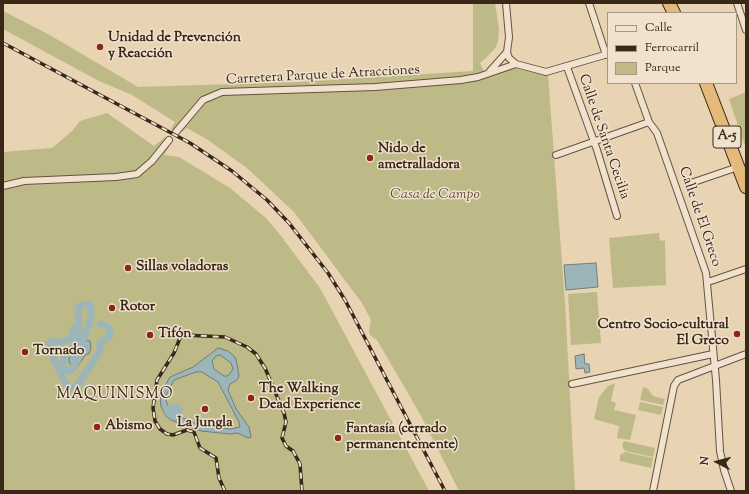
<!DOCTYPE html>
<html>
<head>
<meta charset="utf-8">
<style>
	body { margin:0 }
	#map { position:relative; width:749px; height:494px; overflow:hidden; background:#e8d3b3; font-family:"Sorts Mill Goudy",serif }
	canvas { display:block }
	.frame { position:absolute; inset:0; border:4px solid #392718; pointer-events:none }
	.legend { position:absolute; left:607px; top:12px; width:130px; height:72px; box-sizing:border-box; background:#f0e2ce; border:1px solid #a79785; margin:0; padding:5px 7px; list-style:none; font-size:12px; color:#392718 }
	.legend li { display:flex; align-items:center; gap:8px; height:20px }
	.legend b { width:20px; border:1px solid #a79785 }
	.north { position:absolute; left:697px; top:442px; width:40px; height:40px; -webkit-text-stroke:3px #f0e2ce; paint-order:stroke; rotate:276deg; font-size:11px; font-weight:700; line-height:16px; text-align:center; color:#392718 }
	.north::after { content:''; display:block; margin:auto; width:14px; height:18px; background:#392718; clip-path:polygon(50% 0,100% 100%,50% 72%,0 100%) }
</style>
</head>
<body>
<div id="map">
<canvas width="749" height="494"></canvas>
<div class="frame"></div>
<ul class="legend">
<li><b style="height:5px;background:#f0e2ce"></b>Calle</li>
<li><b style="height:5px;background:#392718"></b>Ferrocarril</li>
<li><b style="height:11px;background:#beba87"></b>Parque</li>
</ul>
<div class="north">N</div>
</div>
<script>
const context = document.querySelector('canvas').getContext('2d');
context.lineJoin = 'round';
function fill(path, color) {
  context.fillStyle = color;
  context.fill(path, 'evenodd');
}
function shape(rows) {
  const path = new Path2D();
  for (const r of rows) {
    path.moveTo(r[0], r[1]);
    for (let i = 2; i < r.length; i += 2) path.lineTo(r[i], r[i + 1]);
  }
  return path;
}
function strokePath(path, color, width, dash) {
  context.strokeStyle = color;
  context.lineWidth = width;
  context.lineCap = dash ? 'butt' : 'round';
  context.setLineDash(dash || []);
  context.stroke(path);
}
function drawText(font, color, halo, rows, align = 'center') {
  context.font = font + ' "Sorts Mill Goudy",serif';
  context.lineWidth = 3;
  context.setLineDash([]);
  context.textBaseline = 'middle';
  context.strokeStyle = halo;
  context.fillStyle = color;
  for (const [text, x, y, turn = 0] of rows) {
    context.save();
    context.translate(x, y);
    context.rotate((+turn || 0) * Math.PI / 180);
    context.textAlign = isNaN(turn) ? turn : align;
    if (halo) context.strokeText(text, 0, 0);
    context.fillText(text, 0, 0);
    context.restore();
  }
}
fill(shape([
	[473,3,495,3,499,29,498,41,496,47,488,56,480,63,487,77,510,67,544,75,548,75,565,303,575,491,459,491,420,414,377,340,370,335,369,332,371,320,362,303,294,212,247,168,208,140,187,128,179,134,171,129,175,122,132,95,97,80,3,29,3,11,48,34,138,87,299,82,473,71],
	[746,92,746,149,729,99],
	[107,113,154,146,165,137,172,142,164,155,179,157,230,188,266,218,281,236,320,288,429,491,3,491,3,152,52,148,72,131,80,121],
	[659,233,660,241,665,240,666,285,613,288,609,238],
	[597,292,601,343,571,345,568,294],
	[615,383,611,401,616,403,614,410,636,415,630,440,617,438,619,426,594,419,599,397,608,386],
	[643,387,648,389,653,396,665,399,663,405,640,400],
	[640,402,663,407,661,415,638,410],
	[624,441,655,448,653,457,625,451,622,446],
	[625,452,653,458,651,468,620,461,620,455]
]), '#beba87');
const water = shape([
	[596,263,598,287,566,290,564,265,596,263],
	[78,339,90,341,91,347,89,354,86,354,75,370,69,362,69,358,78,339],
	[218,348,228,351,235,357,237,364,239,376,237,380,230,384,228,390,236,409,249,427,251,437,248,438,238,433,230,434,201,431,171,420,166,416,161,407,160,395,170,377,193,367,218,348],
	[220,355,231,363,233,369,228,376,224,376,214,369,212,361,216,356,220,355],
	[196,372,202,372,218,382,239,422,240,427,230,429,199,425,174,414,169,410,165,397,174,380,196,372],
	[584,354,585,364,589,364,590,372,585,373,584,368,576,369,575,356,584,354]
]);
fill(water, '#9cb5b8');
strokePath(water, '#747c78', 1);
strokePath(shape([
	[80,349,91,318,91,306,89,304,80,306,78,310,79,325,74,328,72,338,63,342,51,341,49,344,51,353,66,384,70,388,73,388,78,385,100,351,100,343,108,338,110,332,107,326,100,324],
	[77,361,71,371,65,371,63,363,65,356,72,349,79,332]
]), '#9cb5b8', 7);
strokePath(shape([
	[170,411,177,410]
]), '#9cb5b8', 12);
const street = shape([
	[589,3,606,55],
	[737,3,746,30],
	[507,52,509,58,516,64,546,72,608,54],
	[567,67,597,150,617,216],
	[490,71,507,52,509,37,506,3],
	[635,83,649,122,657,133,706,273,716,380,720,451,724,470,731,491],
	[176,132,203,100,222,92,375,87,461,80,478,77,516,64],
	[556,155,649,122],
	[691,183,738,167],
	[3,186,24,181,116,177,137,174,152,161,169,140],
	[708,282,746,269],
	[572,384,713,354],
	[653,491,674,386,678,380,746,354]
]);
const highway = shape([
	[669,3,674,13],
	[706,83,746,187]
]);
strokePath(street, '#65523f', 8);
strokePath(highway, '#392718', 14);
strokePath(street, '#f0e2ce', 6);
strokePath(highway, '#e4ba7a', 12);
const rail = shape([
	[3,43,190,143,232,171,267,200,289,223,328,273,345,300,445,491],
	[225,491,219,478,216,458,200,448,194,432,187,430,173,435,167,434,160,429,155,421,153,408,157,380,174,353,180,338,184,335,225,337,247,347,256,354,265,368,284,413,286,422,282,438,286,446,293,451,300,464,302,491]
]);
strokePath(rail, '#392718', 3.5);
strokePath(rail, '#f0e2ce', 2, [6]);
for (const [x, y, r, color] of [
	[100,47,4,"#8f2418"],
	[370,158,4,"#8f2418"],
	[128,268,4,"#8f2418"],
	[112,308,4,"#8f2418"],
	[737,334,4,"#8f2418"],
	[150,335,4,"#8f2418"],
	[25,352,4,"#8f2418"],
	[251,398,4,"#8f2418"],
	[205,409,4,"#8f2418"],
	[97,427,4,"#8f2418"],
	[338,438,4,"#8f2418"]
]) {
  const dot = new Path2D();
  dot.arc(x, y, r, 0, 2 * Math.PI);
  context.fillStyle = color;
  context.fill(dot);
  strokePath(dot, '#f0e2ce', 1.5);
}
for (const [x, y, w] of [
	[727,137,28]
]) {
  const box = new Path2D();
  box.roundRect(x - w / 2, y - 11, w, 22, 3);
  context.fillStyle = '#f0e2ce';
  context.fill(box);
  strokePath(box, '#392718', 1);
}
drawText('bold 13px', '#392718', null, [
	["A-5",727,137]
]);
drawText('bold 14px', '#392718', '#f0e2ce', [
	["Unidad de Prevención",108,39],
	["y Reacción",108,55],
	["Nido de",378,150],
	["ametralladora",378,166],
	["Sillas voladoras",136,268],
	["Rotor",120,308],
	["Centro Socio-cultural",729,326,"right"],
	["El Greco",729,342,"right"],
	["Tifón",158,335],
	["Tornado",33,352],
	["The Walking",259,390],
	["Dead Experience",259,406],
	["La Jungla",205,424,"center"],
	["Abismo",105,427],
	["Fantasía (cerrado",346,430],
	["permanentemente)",346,446]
], 'left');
drawText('14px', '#392718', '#f0e2ce', [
	["Carretera Parque de Atracciones",323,76,-3],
	["Calle de Santa Cecilia",603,137,71],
	["Calle de El Greco",699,217,71]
]);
drawText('italic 14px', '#5a4c34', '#f0e2ce', [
	["Casa de Campo",435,196]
]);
context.letterSpacing = '1px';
drawText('15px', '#392718', '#f0e2ce', [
	["MAQUINISMO",115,395]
]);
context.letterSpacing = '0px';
</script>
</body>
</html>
